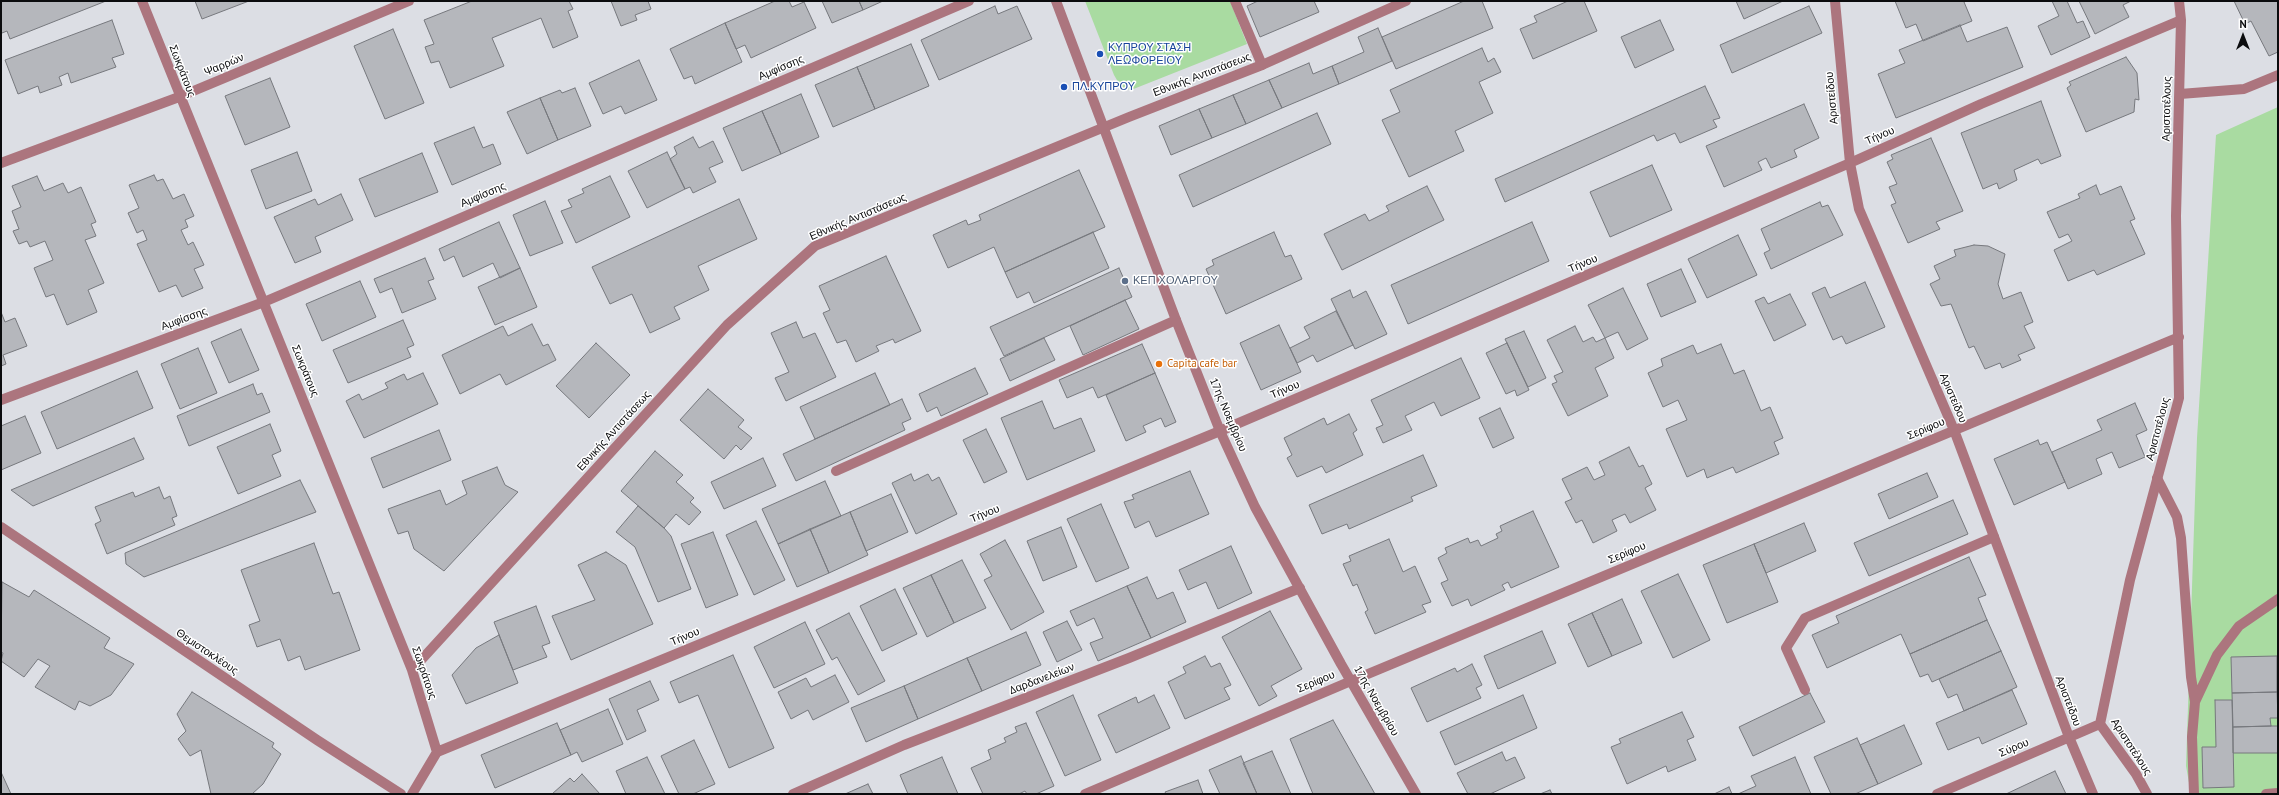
<!DOCTYPE html>
<html>
<head>
<meta charset="utf-8">
<style>
	body { margin:0 }
	#map { position:relative; width:2279px; height:795px; overflow:hidden; background:#dcdee4; font-family:"PT Sans",sans-serif }
	canvas { display:block }
	.frame { position:absolute; inset:0; border:2px solid #0b0c0e; pointer-events:none }
	.north { position:absolute; left:2223px; top:16px; width:40px; height:40px; -webkit-text-stroke:3px #fff; paint-order:stroke; rotate:0deg; font-size:11px; font-weight:700; line-height:16px; text-align:center; color:#0b0c0e }
	.north::after { content:''; display:block; margin:auto; width:14px; height:18px; background:#0b0c0e; clip-path:polygon(50% 0,100% 100%,50% 72%,0 100%) }
</style>
</head>
<body>
<div id="map">
<canvas width="2279" height="795"></canvas>
<div class="frame"></div>
<div class="north">N</div>
</div>
<script>
const context = document.querySelector('canvas').getContext('2d');
context.lineJoin = 'round';
function fill(path, color) {
  context.fillStyle = color;
  context.fill(path, 'evenodd');
}
function shape(rows) {
  const path = new Path2D();
  for (const r of rows) {
    path.moveTo(r[0], r[1]);
    for (let i = 2; i < r.length; i += 2) path.lineTo(r[i], r[i + 1]);
  }
  return path;
}
function strokePath(path, color, width, dash) {
  context.strokeStyle = color;
  context.lineWidth = width;
  context.lineCap = dash ? 'butt' : 'round';
  context.setLineDash(dash || []);
  context.stroke(path);
}
function drawText(font, color, halo, rows, align = 'center') {
  context.font = font + ' "PT Sans",sans-serif';
  context.lineWidth = 3;
  context.setLineDash([]);
  context.textBaseline = 'middle';
  context.strokeStyle = halo;
  context.fillStyle = color;
  for (const [text, x, y, turn = 0] of rows) {
    context.save();
    context.translate(x, y);
    context.rotate((+turn || 0) * Math.PI / 180);
    context.textAlign = isNaN(turn) ? turn : align;
    if (halo) context.strokeText(text, 0, 0);
    context.fillText(text, 0, 0);
    context.restore();
  }
}
fill(shape([
	[1085,1,1230,1,1247,44,1131,90,1121,87,1114,75],
	[2278,107,2278,794,2191,794,2186,766,2197,438,2216,135]
]), '#a9dba1');
const building = shape([
	[1,1,106,1,10,39,7,31,2,33,1,31,1,1],
	[195,1,249,1,202,19,195,1],
	[472,1,569,1,573,9,568,11,578,37,553,48,541,18,492,38,504,66,450,88,439,61,431,63,425,47,434,44,424,20,472,1],
	[611,1,648,1,651,9,635,15,637,20,621,26,611,1],
	[775,1,789,1,792,7,804,2,816,28,751,58,745,45,736,49,725,23,775,1],
	[822,1,859,1,863,10,832,23,822,1],
	[859,1,883,1,863,10,859,1],
	[1258,1,1314,1,1319,12,1260,37,1247,6,1258,1],
	[1464,1,1482,1,1493,28,1396,69,1382,37,1464,1],
	[1568,1,1584,1,1597,31,1533,59,1520,29,1537,22,1534,16,1568,1],
	[1736,1,1783,1,1744,19,1736,1],
	[1895,1,1967,1,1964,2,1972,21,1923,41,1916,24,1906,28,1895,1],
	[2052,1,2067,1,2077,23,2083,21,2090,37,2051,55,2038,26,2059,16,2052,1],
	[2079,1,2131,1,2123,5,2129,17,2095,34,2079,1],
	[2234,1,2278,1,2278,52,2269,56,2251,21,2245,24,2234,1],
	[995,6,998,14,1017,6,1032,39,939,80,921,40,995,6],
	[1809,6,1822,33,1732,73,1720,45,1809,6],
	[112,20,124,54,112,58,116,67,71,83,68,73,59,77,62,85,40,93,38,86,18,94,5,60,112,20],
	[1660,20,1674,50,1635,68,1621,37,1660,20],
	[725,23,742,62,695,84,692,76,684,79,670,49,725,23],
	[1960,25,1967,42,2007,27,2023,67,1896,118,1878,74,1905,63,1899,50,1960,25],
	[1378,28,1392,61,1339,84,1332,66,1364,52,1358,37,1378,28],
	[393,29,424,103,385,119,354,46,393,29],
	[911,44,929,86,875,109,857,67,911,44],
	[1482,48,1488,62,1494,58,1501,72,1479,82,1493,113,1455,131,1464,151,1409,177,1382,120,1400,112,1390,90,1482,48],
	[2126,57,2137,73,2139,100,2135,99,2134,112,2086,132,2067,88,2071,85,2069,82,2126,57],
	[639,60,657,100,625,114,621,106,603,114,589,83,639,60],
	[1309,63,1313,74,1332,66,1339,84,1282,108,1269,80,1309,63],
	[857,67,875,109,833,127,815,85,857,67],
	[270,78,290,127,245,145,225,96,270,78],
	[1269,80,1282,108,1246,124,1233,95,1269,80],
	[1705,86,1720,118,1713,120,1717,127,1680,143,1675,133,1657,141,1654,135,1505,202,1495,179,1705,86],
	[575,88,591,126,558,140,540,98,560,90,562,93,575,88],
	[801,94,819,137,781,154,762,111,801,94],
	[1233,95,1246,124,1212,138,1199,109,1233,95],
	[540,98,558,140,527,154,507,112,540,98],
	[2041,101,2061,156,2041,164,2038,159,2014,170,2017,180,1999,189,1997,183,1983,189,1961,133,2041,101],
	[1804,104,1819,138,1794,150,1797,157,1771,168,1766,158,1758,162,1762,170,1724,187,1706,146,1804,104],
	[1199,109,1212,138,1171,155,1159,126,1199,109],
	[762,111,781,154,742,171,723,128,762,111],
	[1317,113,1331,144,1193,207,1179,175,1317,113],
	[474,127,483,148,493,144,501,164,452,185,434,143,474,127],
	[693,137,699,148,713,141,723,162,709,168,716,182,693,193,690,187,685,189,670,159,677,154,674,147,693,137],
	[1931,138,1963,211,1936,222,1940,229,1908,243,1891,205,1896,203,1889,187,1897,184,1887,162,1893,159,1891,155,1931,138],
	[297,152,312,191,266,209,251,170,297,152],
	[667,152,685,189,647,208,628,171,667,152],
	[422,153,438,192,375,217,359,179,422,153],
	[1652,165,1672,210,1610,237,1590,192,1652,165],
	[1079,170,1105,227,1005,272,994,247,948,268,933,235,966,220,968,225,981,220,979,215,1079,170],
	[154,175,157,181,163,179,173,199,184,194,194,216,185,220,188,227,181,230,188,245,193,242,204,265,194,269,203,288,182,297,176,285,159,292,137,244,147,240,143,230,137,233,128,213,139,208,129,185,154,175],
	[37,176,44,191,63,183,68,193,81,187,96,222,91,224,96,236,85,240,104,283,88,290,97,312,67,325,54,294,46,297,34,268,53,260,45,241,30,247,27,241,19,244,13,231,19,229,12,211,21,207,12,186,37,176],
	[610,176,630,217,576,243,561,211,572,207,568,200,584,193,582,189,610,176],
	[2096,185,2100,195,2121,186,2135,219,2130,221,2145,254,2097,275,2094,270,2068,281,2054,250,2072,241,2068,234,2059,238,2047,212,2080,198,2078,194,2096,185],
	[1427,186,1444,220,1342,270,1324,234,1365,214,1369,221,1389,211,1386,206,1427,186],
	[341,194,353,220,315,237,321,252,295,263,274,217,315,199,318,205,341,194],
	[739,199,757,239,698,266,709,290,674,307,680,319,650,333,632,294,610,304,592,267,739,199],
	[545,201,563,243,530,256,513,215,545,201],
	[1820,202,1822,207,1828,205,1843,235,1771,269,1764,253,1770,250,1761,229,1820,202],
	[499,222,520,268,500,278,493,263,463,277,454,256,444,261,439,249,499,222],
	[1532,222,1549,261,1408,324,1391,285,1532,222],
	[1093,232,1109,268,1034,303,1029,292,1017,298,1005,272,1093,232],
	[1274,232,1285,257,1291,255,1302,279,1226,314,1206,269,1214,265,1212,260,1274,232],
	[1738,235,1757,275,1707,298,1688,259,1738,235],
	[1974,245,1988,246,2005,254,1998,284,2003,299,2021,292,2033,322,2024,326,2035,348,2018,355,2021,360,2002,368,2000,363,1985,369,1974,346,1969,348,1951,304,1941,306,1930,284,1940,279,1934,266,1956,256,1954,250,1974,245],
	[886,256,921,331,895,343,893,339,876,346,879,351,856,362,846,340,837,343,823,313,830,310,819,286,886,256],
	[425,258,434,279,428,281,436,299,402,313,392,288,380,293,374,279,425,258],
	[520,268,537,307,495,325,478,287,520,268],
	[1119,268,1132,297,1004,356,990,327,1119,268],
	[1681,269,1696,302,1661,317,1647,284,1681,269],
	[360,281,376,317,322,341,306,304,360,281],
	[1865,282,1885,327,1846,344,1842,336,1833,340,1812,293,1825,287,1830,298,1865,282],
	[1623,288,1648,339,1627,350,1618,332,1605,338,1588,305,1623,288],
	[1350,290,1353,298,1366,291,1387,334,1355,349,1331,299,1350,290],
	[1790,294,1806,325,1774,341,1755,301,1764,297,1768,304,1790,294],
	[1125,300,1139,329,1083,355,1070,326,1125,300],
	[1336,311,1353,345,1317,362,1313,355,1297,363,1290,348,1310,338,1304,327,1336,311],
	[1,312,5,322,15,318,27,346,3,355,6,364,1,366,1,312],
	[403,320,414,345,407,348,411,357,348,383,333,350,403,320],
	[796,322,803,338,815,333,836,377,786,401,775,378,789,372,771,333,796,322],
	[532,324,543,346,548,344,556,360,506,385,500,374,460,394,442,355,503,326,508,336,532,324],
	[1279,325,1301,372,1261,390,1240,343,1279,325],
	[1575,326,1583,342,1593,337,1596,342,1605,338,1614,358,1595,368,1608,396,1568,416,1552,384,1557,382,1554,376,1563,372,1547,340,1575,326],
	[241,329,259,370,229,383,211,342,241,329],
	[1524,331,1546,378,1528,387,1505,339,1524,331],
	[1044,338,1055,360,1010,381,1000,359,1044,338],
	[596,343,630,375,589,418,556,386,596,343],
	[1507,343,1529,390,1517,396,1515,390,1506,394,1486,353,1507,343],
	[1142,344,1155,373,1098,398,1093,387,1067,398,1059,380,1142,344],
	[1721,344,1734,374,1744,370,1761,411,1770,407,1783,438,1774,442,1779,454,1736,473,1733,467,1707,478,1704,469,1687,477,1666,429,1687,420,1678,400,1663,407,1648,373,1663,366,1661,359,1693,345,1697,354,1721,344],
	[198,348,217,393,180,409,161,364,198,348],
	[1461,358,1480,398,1441,416,1434,402,1405,416,1412,430,1383,443,1376,428,1383,425,1371,400,1461,358],
	[975,368,988,394,941,416,937,407,927,412,919,394,975,368],
	[137,371,153,408,57,449,41,412,137,371],
	[423,373,438,404,364,438,346,401,359,394,362,400,388,388,385,383,404,374,407,380,423,373],
	[875,373,890,405,815,439,800,407,875,373],
	[1155,373,1176,422,1165,427,1161,418,1143,426,1146,432,1126,441,1106,395,1155,373],
	[253,384,257,395,262,393,270,412,189,446,177,416,253,384],
	[708,389,744,420,738,427,752,438,741,450,736,445,724,459,680,420,708,389],
	[902,399,911,419,902,423,905,430,796,481,783,454,902,399],
	[1042,401,1054,429,1081,418,1095,451,1027,480,1001,418,1042,401],
	[2135,403,2147,430,2136,435,2145,457,2119,468,2112,452,2096,459,2102,474,2068,489,2052,452,2102,430,2097,420,2135,403],
	[1500,408,1514,438,1493,448,1479,418,1500,408],
	[1349,414,1357,430,1353,433,1363,455,1326,473,1322,466,1297,477,1287,458,1292,455,1284,438,1324,418,1327,425,1349,414],
	[25,416,41,453,1,470,1,426,25,416],
	[270,424,281,451,272,455,281,476,238,494,217,447,270,424],
	[986,429,1007,472,984,483,963,440,986,429],
	[439,430,451,460,383,488,371,458,439,430],
	[134,438,144,459,33,506,11,490,134,438],
	[2038,440,2040,445,2047,442,2065,482,2014,505,1994,459,2038,440],
	[1629,447,1639,467,1643,465,1652,484,1645,488,1656,510,1630,523,1625,514,1612,520,1617,531,1593,543,1582,520,1576,523,1565,502,1572,499,1562,479,1587,467,1594,480,1605,475,1599,462,1629,447],
	[655,451,683,475,676,482,694,498,690,502,701,512,689,525,676,514,664,528,621,491,655,451],
	[1423,455,1437,486,1411,497,1413,501,1349,529,1347,524,1322,534,1309,505,1423,455],
	[763,458,776,486,724,509,711,482,763,458],
	[497,467,505,485,518,492,444,571,414,549,408,531,398,534,388,509,440,490,446,505,467,494,462,481,497,467],
	[1190,471,1209,514,1156,537,1149,521,1135,528,1124,502,1134,499,1132,495,1190,471],
	[1927,473,1938,497,1889,519,1878,494,1927,473],
	[911,474,914,481,928,474,932,481,939,477,957,514,916,534,892,483,911,474],
	[300,480,316,512,144,577,126,564,125,553,300,480],
	[825,481,841,516,778,544,762,509,825,481],
	[159,487,164,499,170,496,177,516,172,518,175,525,107,554,95,524,101,521,95,507,133,492,135,497,159,487],
	[891,494,908,532,866,551,850,512,891,494],
	[1953,500,1968,534,1869,576,1854,543,1953,500],
	[1101,504,1129,568,1096,582,1067,519,1101,504],
	[638,506,664,528,671,536,691,589,658,602,635,547,616,532,638,506],
	[1533,511,1559,567,1511,588,1508,582,1502,585,1505,590,1471,606,1468,599,1452,606,1441,583,1448,580,1438,558,1447,553,1445,548,1468,538,1470,543,1478,540,1481,546,1498,538,1496,534,1502,531,1500,526,1533,511],
	[850,512,868,555,829,573,810,529,850,512],
	[756,521,785,580,754,595,726,535,756,521],
	[1804,523,1816,551,1766,573,1754,544,1804,523],
	[1061,527,1077,567,1043,581,1027,541,1061,527],
	[810,529,829,573,797,587,778,544,810,529],
	[713,532,738,595,706,608,681,544,713,532],
	[1389,539,1403,572,1415,566,1431,602,1422,605,1426,612,1375,634,1365,612,1368,610,1357,584,1353,586,1343,564,1351,561,1349,556,1389,539],
	[1005,540,1044,612,1011,630,984,580,992,576,980,554,1005,540],
	[314,543,333,594,339,592,360,650,305,670,300,656,288,661,280,639,257,647,249,625,260,621,241,570,314,543],
	[1754,544,1778,602,1727,623,1703,565,1754,544],
	[1231,546,1252,593,1218,609,1206,582,1188,590,1179,570,1231,546],
	[606,552,626,565,653,624,571,660,552,616,595,600,578,565,606,552],
	[1969,557,1986,595,1978,598,1987,620,1910,654,1901,634,1827,668,1812,635,1839,623,1836,616,1969,557],
	[962,560,986,608,954,623,931,575,962,560],
	[1678,574,1710,640,1673,658,1641,591,1678,574],
	[931,575,954,623,927,637,903,588,931,575],
	[1147,577,1157,599,1173,592,1186,622,1151,638,1127,586,1147,577],
	[2,582,29,597,34,590,110,638,104,648,134,664,111,695,90,706,79,701,75,710,35,687,50,666,38,659,24,677,1,661,3,653,1,652,2,582],
	[1127,586,1151,638,1098,661,1090,643,1103,638,1094,618,1077,626,1070,611,1127,586],
	[895,589,917,634,882,651,860,606,895,589],
	[1622,599,1642,643,1612,656,1592,613,1622,599],
	[536,606,550,643,542,646,547,657,513,670,494,622,536,606],
	[1270,611,1302,669,1271,686,1277,696,1259,706,1222,637,1270,611],
	[849,613,885,681,858,695,837,657,832,660,816,630,849,613],
	[1592,613,1612,656,1588,667,1568,624,1592,613],
	[1987,620,2001,651,1932,682,1928,674,1920,677,1910,654,1987,620],
	[1067,621,1082,650,1057,662,1043,632,1067,621],
	[805,622,825,664,774,688,754,647,805,622],
	[1542,631,1556,663,1498,689,1484,656,1542,631],
	[1026,632,1041,665,982,691,967,658,1026,632],
	[499,635,518,683,466,704,452,675,476,648,499,635],
	[2001,651,2017,687,1964,711,1957,694,1948,698,1939,679,2001,651],
	[733,655,774,748,729,768,698,695,679,703,670,682,733,655],
	[1205,656,1211,667,1220,663,1231,685,1224,688,1230,699,1185,719,1168,682,1186,673,1183,667,1205,656],
	[2277,656,2277,692,2232,693,2231,657,2277,656],
	[967,658,982,691,918,719,904,686,967,658],
	[1472,664,1482,685,1476,688,1481,698,1427,722,1411,688,1455,668,1457,672,1472,664],
	[835,675,849,702,813,720,808,710,791,719,778,692,806,678,811,687,835,675],
	[650,681,659,700,637,710,646,731,627,740,609,699,650,681],
	[904,686,918,719,866,742,851,708,904,686],
	[2012,690,2027,724,1982,744,1979,737,1948,750,1936,723,2012,690],
	[192,692,274,743,272,747,281,754,263,784,252,794,211,794,201,750,190,756,178,739,186,731,177,714,192,692],
	[2277,692,2278,718,2270,718,2271,726,2233,727,2232,693,2277,692],
	[1810,693,1825,722,1753,756,1739,727,1810,693],
	[1073,695,1101,760,1065,776,1036,712,1073,695],
	[1154,695,1170,728,1116,753,1098,715,1136,697,1138,703,1154,695],
	[1523,695,1537,728,1455,765,1440,732,1523,695],
	[2215,700,2232,700,2234,787,2203,788,2202,747,2216,747,2215,700],
	[608,709,623,744,582,762,577,752,571,755,560,730,608,709],
	[1682,712,1694,737,1687,740,1696,760,1668,772,1666,766,1627,784,1611,747,1621,743,1619,739,1682,712],
	[1333,720,1375,794,1313,794,1290,739,1333,720],
	[557,723,571,755,495,788,481,755,557,723],
	[1026,723,1054,786,1036,794,1027,794,1025,791,1019,794,983,794,971,768,991,759,988,750,1006,742,1004,738,1017,732,1015,727,1026,723],
	[1904,725,1922,764,1878,784,1860,745,1904,725],
	[2271,726,2278,726,2278,753,2233,753,2233,727,2271,726],
	[1857,738,1878,784,1855,794,1831,794,1814,757,1857,738],
	[694,740,715,784,693,794,679,794,661,756,694,740],
	[1272,751,1291,794,1257,794,1243,763,1272,751],
	[1502,752,1506,761,1515,757,1525,778,1490,794,1468,794,1457,773,1502,752],
	[1241,756,1257,794,1220,794,1209,770,1241,756],
	[647,757,665,794,626,794,616,771,647,757],
	[942,757,958,794,908,794,900,775,942,757],
	[1795,757,1811,794,1738,794,1756,786,1751,776,1795,757],
	[2055,771,2066,794,2006,794,2055,771],
	[1,772,11,794,1,794,1,772],
	[582,774,600,794,552,794,570,778,574,782,582,774],
	[1198,780,1203,794,1166,794,1165,792,1198,780],
	[868,784,873,794,845,794,868,784],
	[1729,787,1732,794,1714,794,1729,787],
	[1550,790,1552,794,1540,794,1550,790]
]);
fill(building, '#b5b7bc');
strokePath(building, '#76787d', 1);
strokePath(shape([
	[2157,478,2177,517,2181,538,2191,677,2195,702],
	[1805,690,1786,648,1805,618,1994,537],
	[2194,794,2192,737,2195,702,2217,655,2239,626,2278,599],
	[2266,794,2278,793]
]), '#ac757e', 10);
strokePath(shape([
	[1235,1,1262,65],
	[793,794,904,745,1129,658,1300,588]
]), '#ac757e', 10);
strokePath(shape([
	[142,1,412,670,437,752],
	[1835,1,1850,163,1859,209,1954,430,2069,737,2093,794],
	[2180,94,2244,89,2278,75],
	[1,163,179,97,409,1],
	[1,400,264,302,969,1],
	[836,471,1176,320],
	[1,527,317,740,401,794],
	[412,670,727,325,815,246,1129,117,1262,65,1406,1],
	[412,794,437,752,1220,431,1850,163,1981,104,2181,20],
	[1085,794,1351,681,2179,337],
	[1937,794,2100,724],
	[2147,794,2136,774,2100,724,2130,580,2179,398,2176,216,2181,20,2179,1]
]), '#ac757e', 10);
strokePath(shape([
	[1056,1,1176,320,1220,431,1255,507,1341,664,1416,794]
]), '#ac757e', 10);
for (const [x, y, r, color] of [
	[1100,54,4,"#1a4fb4"],
	[1064,87,4,"#1a4fb4"],
	[1125,281,4,"#5c6f8a"],
	[1159,364,4,"#e8710a"]
]) {
  const dot = new Path2D();
  dot.arc(x, y, r, 0, 2 * Math.PI);
  context.fillStyle = color;
  context.fill(dot);
  strokePath(dot, '#fff', 1.5);
}
drawText('11px', '#164399', '#fff', [
	["ΚΥΠΡΟΥ ΣΤΑΣΗ",1108,48],
	["ΛΕΩΦΟΡΕΙΟΥ",1108,61],
	["ΠΛ.ΚΥΠΡΟΥ",1072,87]
], 'left');
drawText('11px', '#0b0c0e', '#fff', [
	["Ψαρρών",224,65,-23],
	["Αμφίσσης",781,68,-23],
	["Σωκράτους",182,71,69],
	["Εθνικής Αντιστάσεως",1202,75,-21],
	["Αριστείδου",1832,98,-95],
	["Αριστοτέλους",2167,109,-89],
	["Τήνου",1880,136,-24],
	["Αμφίσσης",483,195,-23],
	["Εθνικής Αντιστάσεως",858,217,-23],
	["Τήνου",1583,264,-23],
	["Αμφίσσης",184,319,-20],
	["Σωκράτους",305,371,68],
	["Τήνου",1285,390,-23],
	["Αριστείδου",1953,398,67],
	["17ης Νοεμβρίου",1228,415,67],
	["Σερίφου",1926,429,-23],
	["Αριστοτέλους",2158,429,-75],
	["Εθνικής Αντιστάσεως",614,431,-48],
	["Τήνου",985,514,-22],
	["Σερίφου",1627,553,-23],
	["Τήνου",685,637,-23],
	["Θεμιστοκλέους",207,652,34],
	["Σωκράτους",424,673,71],
	["Δαρδανελείων",1042,679,-21],
	["Σερίφου",1316,682,-23],
	["17ης Νοεμβρίου",1376,701,60],
	["Αριστείδου",2068,701,69],
	["Αριστοτέλους",2131,747,57],
	["Σύρου",2014,748,-23]
]);
drawText('11px', '#4e5e75', '#fff', [
	["ΚΕΠ ΧΟΛΑΡΓΟΥ",1133,281]
], 'left');
drawText('11px', '#c56008', '#fff', [
	["Capita cafe bar",1167,364]
], 'left');
</script>
</body>
</html>
